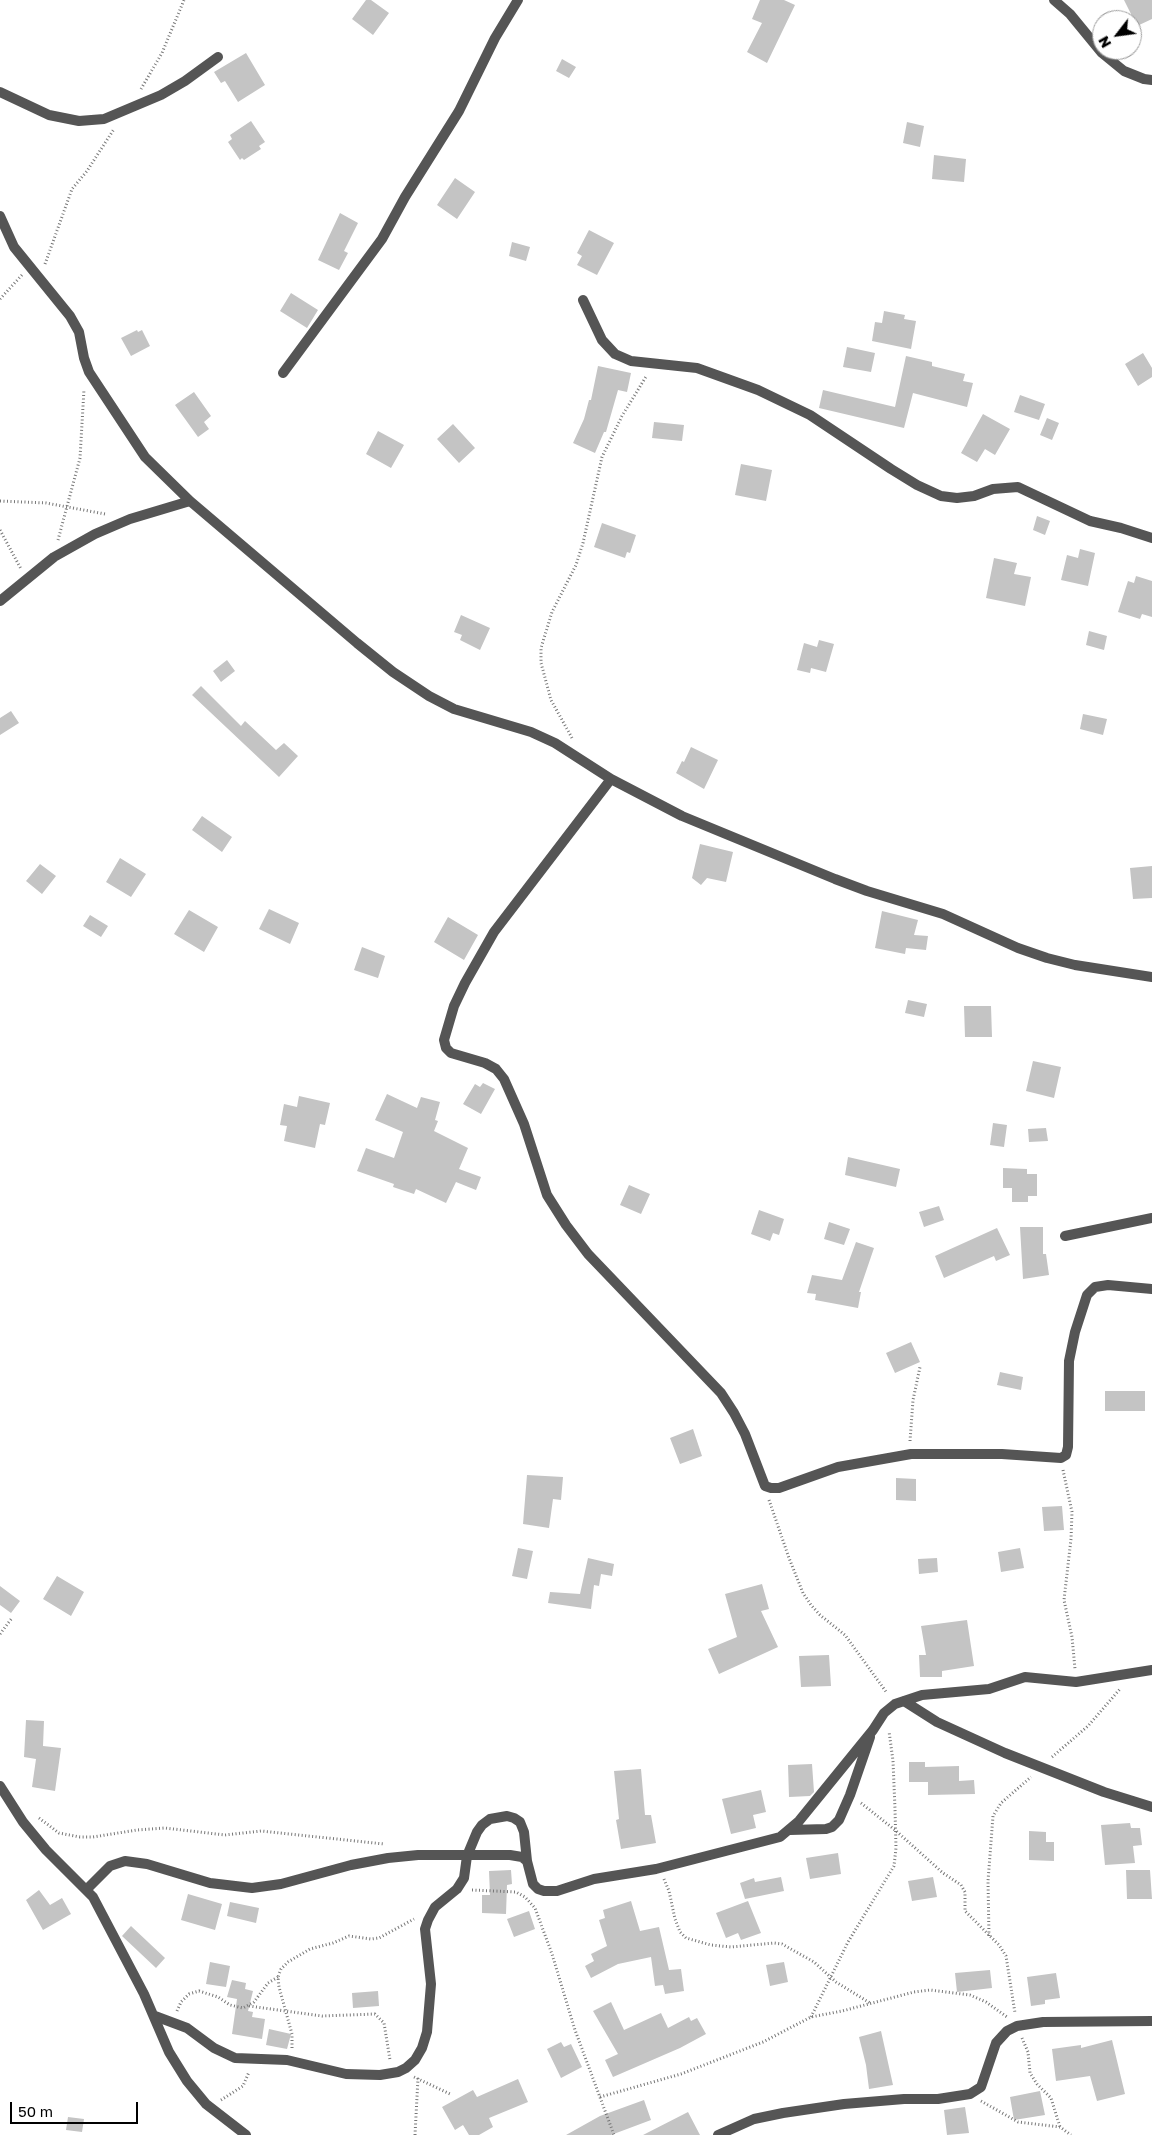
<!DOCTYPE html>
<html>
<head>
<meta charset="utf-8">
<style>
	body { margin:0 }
	#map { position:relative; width:1152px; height:2135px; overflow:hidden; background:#fff; font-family:"Golos Text",sans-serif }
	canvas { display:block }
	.north { position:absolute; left:1092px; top:10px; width:50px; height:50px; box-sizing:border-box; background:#fff; border:1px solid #999; border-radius:50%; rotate:240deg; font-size:14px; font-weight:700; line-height:20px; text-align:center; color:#000 }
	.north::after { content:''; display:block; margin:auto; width:18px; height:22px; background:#000; clip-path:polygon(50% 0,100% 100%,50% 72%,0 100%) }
	.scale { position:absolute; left:10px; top:2102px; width:128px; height:22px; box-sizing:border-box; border:2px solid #000; border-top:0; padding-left:6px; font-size:15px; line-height:18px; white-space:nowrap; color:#000; -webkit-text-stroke:4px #fff; paint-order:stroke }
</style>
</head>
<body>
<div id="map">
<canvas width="1152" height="2135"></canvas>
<div class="north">N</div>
<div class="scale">50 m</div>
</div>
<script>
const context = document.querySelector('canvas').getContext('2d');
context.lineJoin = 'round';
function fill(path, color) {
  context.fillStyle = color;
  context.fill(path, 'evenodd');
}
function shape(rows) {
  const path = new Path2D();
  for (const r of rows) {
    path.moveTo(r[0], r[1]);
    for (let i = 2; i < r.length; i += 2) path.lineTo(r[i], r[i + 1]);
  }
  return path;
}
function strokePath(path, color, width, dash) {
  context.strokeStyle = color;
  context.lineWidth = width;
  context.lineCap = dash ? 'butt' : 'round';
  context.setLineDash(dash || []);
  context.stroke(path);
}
fill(shape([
	[366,0,371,0,389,13,373,35,352,19],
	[760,0,784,0,795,5,767,63,747,52,762,23,752,19],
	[1124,0,1152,0,1152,19,1137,26],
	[246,53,265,85,238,102,225,81,221,83,214,72],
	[562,59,576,67,569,78,556,71],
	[251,121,265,142,259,146,261,149,244,160,242,158,240,160,228,142,232,139,230,135],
	[907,122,924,126,920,147,903,143],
	[934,155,966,159,964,182,932,179],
	[455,178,475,192,457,219,437,205],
	[340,213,358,223,344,251,348,253,339,270,318,260],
	[589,230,614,243,597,275,577,265,582,256,577,253],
	[512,242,530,247,526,261,509,256],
	[291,293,318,310,307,328,280,311],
	[884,311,905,315,904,319,916,321,911,349,872,341,875,322,882,323],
	[137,330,138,332,142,330,150,346,131,356,121,338],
	[847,347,875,353,871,372,843,367],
	[1143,353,1152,368,1152,377,1138,386,1125,364],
	[906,356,932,362,932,366,965,374,963,381,973,383,967,407,913,393,904,428,819,408,823,390,895,407],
	[598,366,631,373,627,392,618,390,606,432,604,432,595,453,573,443,584,419,589,400,591,400],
	[194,392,211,416,204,422,209,429,198,437,175,405],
	[1020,395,1045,404,1039,420,1014,412],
	[983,414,1010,429,995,455,985,449,977,462,961,453],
	[1047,418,1059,423,1052,440,1040,435],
	[654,422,684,425,682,441,652,438],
	[453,424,475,448,459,463,437,439],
	[378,431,404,445,391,468,366,454],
	[741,464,772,470,766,501,735,495],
	[1037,516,1050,521,1045,535,1033,530],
	[602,523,636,535,630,553,627,552,625,558,594,547],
	[1080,549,1095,553,1088,586,1061,580,1067,555,1078,558],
	[994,558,1017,563,1014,574,1031,577,1025,606,986,598],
	[1136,576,1152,581,1152,617,1142,614,1140,619,1118,612,1128,581,1134,583],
	[461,615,490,628,480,650,460,640,462,635,454,632],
	[1089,631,1107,636,1104,650,1086,645],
	[819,640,834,644,826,672,811,668,810,673,797,670,804,643,817,647],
	[227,660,235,671,221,682,213,671],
	[201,686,241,726,245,721,276,750,284,743,298,756,279,777,192,695],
	[11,711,19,723,0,735,0,718],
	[1083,714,1107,719,1103,735,1080,729],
	[691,747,718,760,704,789,676,773,682,761,684,762],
	[202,816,232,837,222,852,192,830],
	[700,844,733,852,726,882,707,878,701,885,692,878],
	[120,858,146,874,131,897,106,882],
	[40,864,56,876,42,894,26,881],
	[1152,866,1152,898,1133,899,1130,868],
	[269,909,299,923,290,944,259,929],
	[189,910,218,927,204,952,174,934],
	[882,911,918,920,914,935,928,936,926,950,906,948,905,954,875,948],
	[90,915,108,926,101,937,83,926],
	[448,917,478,935,464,960,434,942],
	[362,947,385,956,378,978,354,970],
	[908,1000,927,1004,924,1017,905,1013],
	[964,1006,991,1006,992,1037,965,1037],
	[1033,1061,1061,1067,1054,1098,1026,1091],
	[483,1083,495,1089,481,1114,463,1104,475,1084,480,1087],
	[387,1094,417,1108,421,1097,440,1102,435,1120,438,1121,434,1131,468,1148,459,1169,481,1177,476,1190,456,1182,446,1203,416,1189,414,1194,393,1187,394,1184,357,1171,366,1148,394,1158,403,1132,375,1120],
	[299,1096,330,1103,325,1125,320,1124,315,1148,284,1141,287,1126,280,1125,284,1104,297,1107],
	[993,1123,1007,1125,1004,1147,990,1145],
	[1046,1128,1048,1141,1029,1142,1028,1129],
	[848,1157,900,1169,896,1187,845,1175],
	[1003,1168,1027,1169,1027,1174,1037,1174,1037,1196,1028,1196,1028,1202,1012,1202,1012,1188,1003,1188],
	[629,1185,650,1194,641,1214,620,1205],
	[939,1206,944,1220,924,1227,919,1212],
	[759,1210,784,1219,779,1235,773,1233,770,1241,751,1234],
	[829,1222,850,1229,844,1245,824,1239],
	[1020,1227,1043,1227,1043,1254,1046,1254,1049,1275,1023,1279],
	[997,1228,1010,1255,996,1261,994,1256,944,1278,935,1256],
	[856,1242,874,1248,859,1292,861,1292,858,1308,815,1300,816,1294,807,1293,812,1275,842,1280],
	[911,1342,920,1362,895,1373,886,1353],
	[1000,1372,1023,1377,1021,1390,997,1385],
	[1105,1391,1145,1391,1145,1411,1105,1411],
	[693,1429,702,1456,680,1464,670,1438],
	[527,1475,563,1477,561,1500,553,1499,549,1528,523,1524],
	[896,1478,916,1479,916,1501,896,1500],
	[1062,1506,1064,1530,1044,1531,1042,1507],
	[518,1548,533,1551,527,1579,512,1576],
	[1020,1548,1024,1568,1001,1572,998,1552],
	[588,1558,614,1564,612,1576,601,1574,599,1586,594,1585,591,1609,548,1603,550,1592,580,1594],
	[937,1558,938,1572,919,1574,918,1559],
	[57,1576,84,1592,71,1616,43,1599],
	[762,1584,769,1609,761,1611,778,1647,719,1674,708,1649,737,1637,725,1594],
	[0,1586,20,1601,11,1613,0,1605],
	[967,1620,974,1666,942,1671,942,1677,920,1677,919,1655,926,1655,921,1626],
	[829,1655,831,1686,801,1687,799,1656],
	[26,1720,44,1721,43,1746,61,1748,55,1791,32,1787,36,1759,24,1757],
	[909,1762,925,1762,925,1767,959,1766,959,1781,974,1780,975,1794,928,1795,928,1782,909,1782],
	[812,1764,814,1792,810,1796,789,1797,788,1765],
	[641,1769,645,1815,651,1815,656,1843,621,1849,616,1820,619,1819,614,1771],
	[761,1790,766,1812,753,1815,756,1828,731,1834,722,1799],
	[1130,1823,1131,1828,1140,1828,1142,1845,1133,1846,1135,1863,1105,1865,1101,1825],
	[1029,1831,1046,1832,1046,1842,1054,1842,1054,1861,1029,1860],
	[838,1853,841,1874,810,1879,806,1858],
	[511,1870,512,1884,507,1885,506,1914,482,1913,482,1895,490,1895,489,1871],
	[1126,1870,1150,1870,1152,1899,1127,1899],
	[781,1877,784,1891,745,1899,740,1883,754,1878,755,1882],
	[933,1877,937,1897,912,1901,908,1881],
	[39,1890,50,1905,62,1898,71,1914,43,1930,26,1900],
	[188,1894,222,1904,215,1930,181,1920],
	[631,1901,640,1931,659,1927,669,1970,681,1969,684,1991,665,1994,663,1985,655,1986,651,1957,618,1964,591,1978,585,1966,594,1961,591,1954,607,1946,599,1920,605,1918,603,1910],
	[748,1901,761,1933,741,1940,738,1933,726,1938,716,1913],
	[230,1902,259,1908,256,1923,227,1916],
	[529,1911,535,1929,514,1937,507,1919],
	[131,1926,165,1958,156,1968,122,1936],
	[210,1962,230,1966,226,1987,206,1984],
	[784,1962,788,1982,770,1986,766,1965],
	[990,1970,992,1988,957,1992,955,1973],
	[1056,1973,1060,1998,1045,2000,1045,2004,1031,2006,1027,1977],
	[232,1980,246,1983,245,1989,253,1991,248,2011,253,2012,252,2017,265,2019,262,2039,232,2034,237,1999,227,1997],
	[378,1991,379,2006,353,2008,352,1993],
	[611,2002,624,2030,661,2013,668,2028,689,2017,691,2021,697,2018,706,2034,680,2048,613,2077,605,2060,618,2054,593,2011],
	[269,2029,291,2034,287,2049,266,2045],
	[881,2031,893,2085,869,2089,866,2065,859,2037],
	[1112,2040,1125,2094,1097,2101,1090,2076,1056,2081,1052,2049,1081,2045,1081,2048],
	[561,2042,564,2047,571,2044,582,2067,561,2078,547,2049],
	[518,2079,528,2102,489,2118,493,2127,479,2135,469,2135,463,2125,455,2130,442,2107,473,2090,477,2097],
	[1040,2091,1045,2115,1014,2120,1010,2097],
	[644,2100,651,2120,611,2135,566,2135,600,2116],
	[965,2107,969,2133,947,2135,944,2110],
	[688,2112,700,2135,643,2135],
	[68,2117,84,2119,82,2132,66,2130]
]), '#c4c4c4');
strokePath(shape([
	[141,89,162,53,184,0],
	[45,264,72,189,87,171,114,129],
	[0,299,22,275],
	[0,501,46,503,105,514],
	[0,530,21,569],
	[58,540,80,458,84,389],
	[572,738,551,700,541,663,541,648,552,612,576,565,583,543,602,457,622,416,647,375],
	[910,1441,913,1400,920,1367],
	[1063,1470,1072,1512,1071,1539,1064,1600,1072,1637,1075,1669],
	[769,1500,789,1558,803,1593,811,1605,820,1615,845,1635,887,1693],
	[0,1634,12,1618],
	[1052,1757,1088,1726,1120,1689],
	[861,1803,895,1830,943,1873,961,1885,965,1892,965,1911,999,1945,1006,1956,1015,2013],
	[39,1818,59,1833,80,1837,93,1837,137,1830,165,1828,225,1835,261,1831,384,1844],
	[664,1879,669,1891,675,1919,680,1932,686,1938,711,1945,731,1947,774,1943,782,1944,814,1962,836,1982,870,2003],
	[472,1890,516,1892,525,1897,535,1908,552,1954,575,2030,614,2135],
	[989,1936,988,1881,993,1816,1001,1803,1031,1777],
	[249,2006,322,2016,375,2014,384,2023,390,2060],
	[177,2011,181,2002,189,1994,199,1991,218,1997,230,2005,243,2008,254,2002,268,1983,278,1977],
	[811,2017,848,1942,894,1866,896,1848,895,1809,893,1761,889,1731],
	[1022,2038,1028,2052,1030,2073,1037,2084,1051,2098,1060,2127],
	[292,2048,292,2034,279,1987,278,1977,281,1969,288,1962,310,1949,333,1943,349,1936,371,1939,379,1938,414,1919],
	[414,2077,450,2094],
	[600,2097,681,2074,763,2042,811,2017,842,2011,914,1992,930,1990,970,1995,986,2002,1007,2017],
	[221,2100,243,2086,249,2072],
	[981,2101,1018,2122,1060,2127,1071,2135],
	[415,2135,418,2078]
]), '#777', 3, [1, 2.5]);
strokePath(shape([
	[1054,0,1070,14,1102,53,1124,71,1144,79,1152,80],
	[0,92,49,115,79,121,104,119,161,95,185,81,218,57],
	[0,216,14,247,70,316,79,332,84,358,89,372,145,457,190,501,357,643,393,672,429,696,454,709,531,732,555,743,611,779,682,816,835,879,867,891,943,914,1018,948,1047,958,1075,965,1152,977],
	[583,300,602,340,615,354,631,361,697,368,758,390,810,415,891,469,917,485,941,496,957,498,974,496,993,489,1018,487,1090,521,1121,528,1152,538],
	[283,373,382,239,405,197,459,111,495,38,518,0],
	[0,601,54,557,95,534,130,519,190,501],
	[611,779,494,932,465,983,454,1006,444,1040,446,1048,451,1053,485,1063,496,1069,504,1079,524,1124,547,1195,566,1225,588,1254,721,1393,734,1413,745,1434,765,1486,771,1488,779,1488,838,1467,911,1454,1002,1454,1061,1458,1066,1455,1068,1447,1069,1361,1075,1332,1087,1295,1095,1287,1108,1285,1152,1289],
	[1065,1236,1152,1218],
	[904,1701,937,1722,1005,1753,1104,1792,1152,1807],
	[0,1786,23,1822,46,1850,93,1897,144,1994,169,2052,187,2081,206,2104,246,2135],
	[790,1830,826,1829,832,1827,839,1820,850,1795,870,1737],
	[87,1889,110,1866,125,1861,147,1864,210,1883,252,1888,281,1884,351,1865,388,1858,418,1855,510,1855,522,1857,527,1861,533,1884,538,1889,544,1891,557,1891,594,1879,656,1869,780,1837,799,1821,873,1730,884,1713,895,1704,922,1695,989,1689,1025,1677,1076,1682,1152,1670],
	[155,2016,187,2028,214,2048,235,2058,287,2060,346,2074,380,2075,398,2072,406,2068,415,2060,422,2048,427,2032,431,1984,425,1929,428,1920,435,1907,457,1889,464,1878,467,1856,477,1832,482,1825,490,1819,507,1816,514,1818,520,1822,524,1832,527,1861],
	[718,2135,754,2119,783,2113,844,2104,904,2099,938,2099,970,2094,981,2087,996,2043,1007,2031,1017,2026,1043,2022,1152,2021]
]), '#555', 10);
</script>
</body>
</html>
